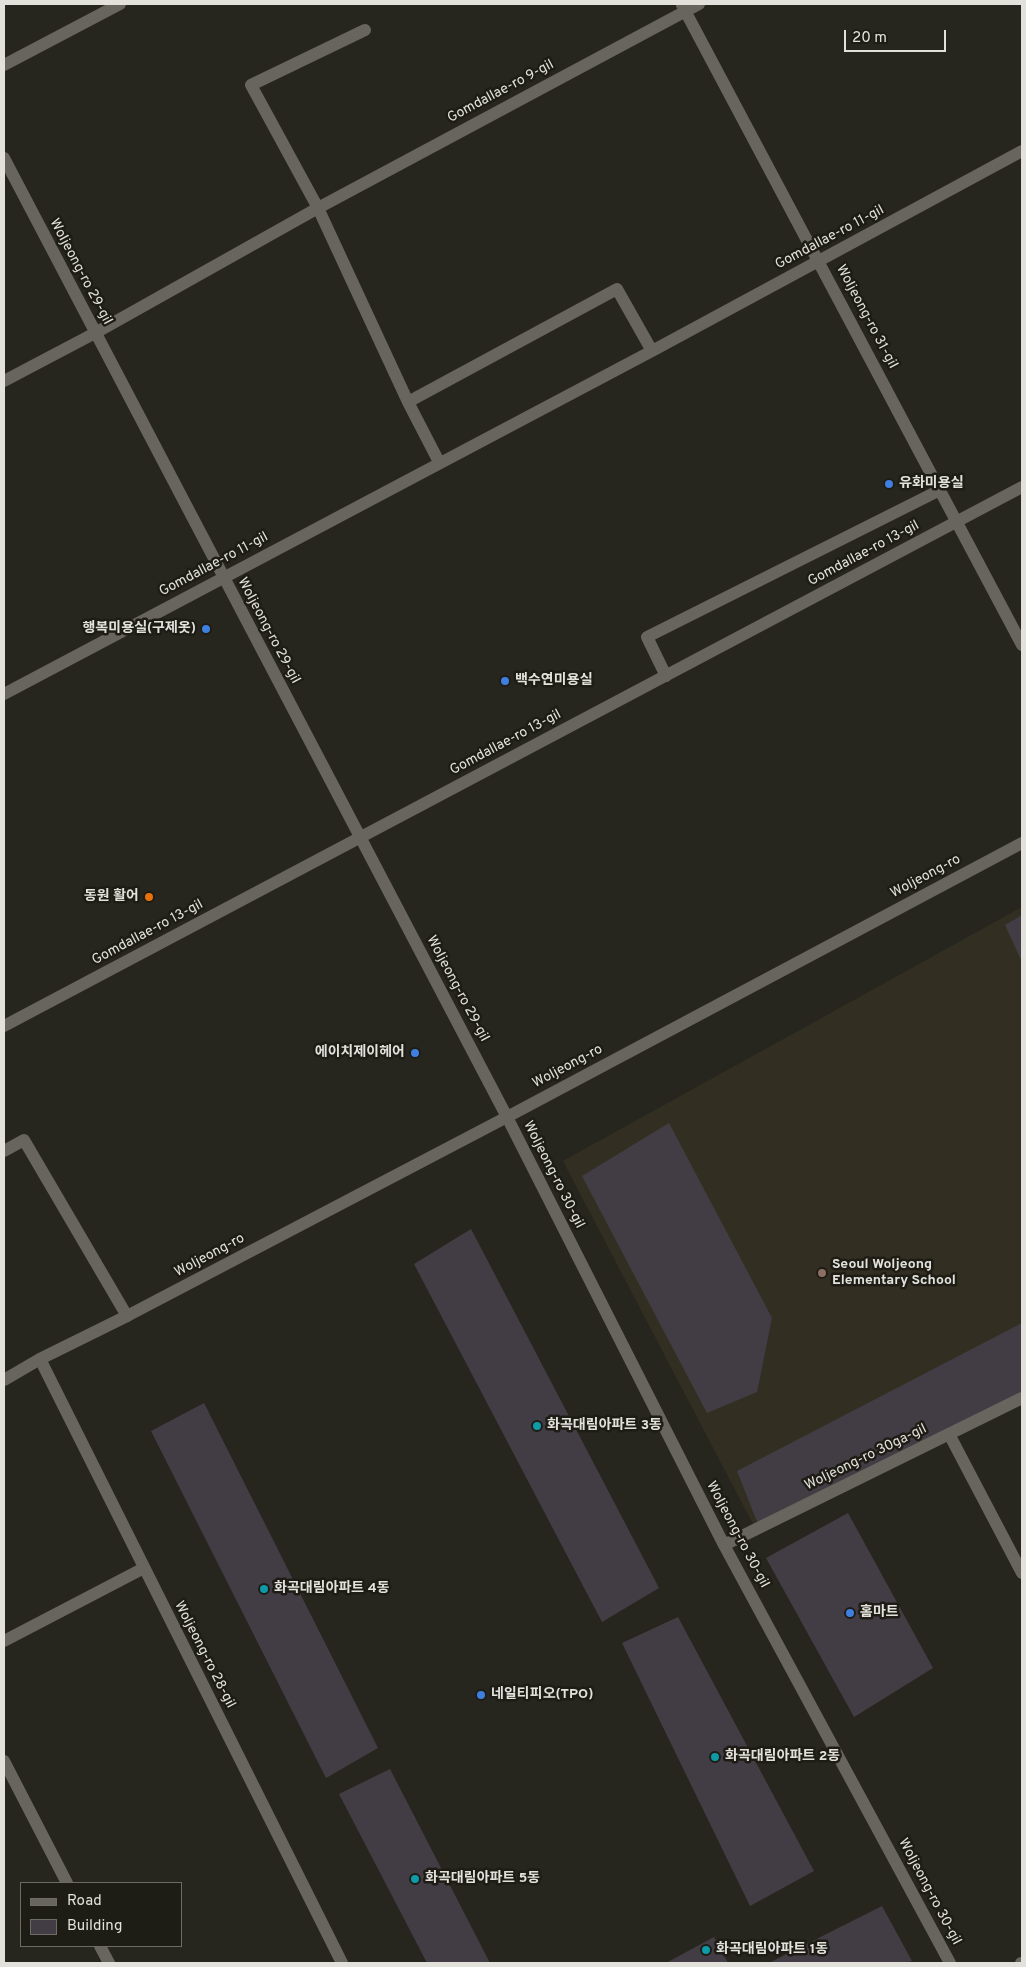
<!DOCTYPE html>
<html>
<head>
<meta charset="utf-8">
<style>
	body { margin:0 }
	#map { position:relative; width:1026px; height:1967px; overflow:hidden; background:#27261e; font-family:Overpass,sans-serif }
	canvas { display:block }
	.frame { position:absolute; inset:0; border:5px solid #e2e1dc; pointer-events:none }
	.legend { position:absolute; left:20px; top:1882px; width:162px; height:65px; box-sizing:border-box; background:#1d1c15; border:1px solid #6c6b65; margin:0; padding:6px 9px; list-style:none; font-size:15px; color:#e2e1dc }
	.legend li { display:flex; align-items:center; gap:10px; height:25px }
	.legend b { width:25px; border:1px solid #6c6b65 }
	.scale { position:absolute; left:844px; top:30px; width:102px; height:22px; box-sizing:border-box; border:2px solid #e2e1dc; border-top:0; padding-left:6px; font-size:15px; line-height:18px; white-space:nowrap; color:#e2e1dc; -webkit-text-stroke:4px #1d1c15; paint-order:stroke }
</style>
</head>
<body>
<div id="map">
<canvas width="1026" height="1967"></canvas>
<div class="frame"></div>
<ul class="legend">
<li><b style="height:6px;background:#67655d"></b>Road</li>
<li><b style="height:14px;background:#423d44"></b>Building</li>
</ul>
<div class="scale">20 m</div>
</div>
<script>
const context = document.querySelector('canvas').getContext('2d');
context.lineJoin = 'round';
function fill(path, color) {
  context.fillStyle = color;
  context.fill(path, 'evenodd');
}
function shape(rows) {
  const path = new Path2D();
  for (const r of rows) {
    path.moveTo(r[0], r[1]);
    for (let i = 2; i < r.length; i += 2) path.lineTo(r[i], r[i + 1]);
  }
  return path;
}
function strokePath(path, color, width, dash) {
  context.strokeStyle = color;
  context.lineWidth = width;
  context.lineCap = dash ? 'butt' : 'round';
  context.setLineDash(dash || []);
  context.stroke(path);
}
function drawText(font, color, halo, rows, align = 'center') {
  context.font = font + ' Overpass,"Noto Sans KR",sans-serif';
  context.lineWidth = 5;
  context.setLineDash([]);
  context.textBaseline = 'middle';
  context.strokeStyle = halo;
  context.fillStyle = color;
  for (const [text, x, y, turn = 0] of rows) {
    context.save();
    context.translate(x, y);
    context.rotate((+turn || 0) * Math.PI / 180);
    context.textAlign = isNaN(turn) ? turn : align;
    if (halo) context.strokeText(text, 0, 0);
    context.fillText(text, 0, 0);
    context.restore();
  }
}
fill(shape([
	[1022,907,1022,1385,754,1526,563,1161]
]), '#322f22');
fill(shape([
	[1022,915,1022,962,1005,925],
	[669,1123,772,1318,757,1392,707,1413,582,1176],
	[471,1229,659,1588,602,1622,414,1264],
	[1022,1323,1022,1392,758,1524,737,1471],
	[204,1403,378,1748,326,1778,151,1431],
	[848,1513,933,1668,854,1717,766,1558],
	[678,1617,814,1871,750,1906,622,1643],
	[390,1769,490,1963,427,1963,339,1794],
	[882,1906,912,1961,907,1963,769,1963],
	[714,1937,728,1963,666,1963]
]), '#423d44');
strokePath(shape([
	[949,1434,1022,1573],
	[4,1761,67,1883],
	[100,1946,109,1963]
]), '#67655d', 12);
strokePath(shape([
	[682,5,1022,645],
	[365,30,251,85,318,208,408,402],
	[4,65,120,4],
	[4,158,507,1117,724,1545,950,1963],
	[4,381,97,332,318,208,699,4],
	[439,462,408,402,617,289,652,351],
	[666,676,647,637,940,490],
	[4,694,652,351,1022,151],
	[4,1026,1022,487],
	[4,1151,24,1140,127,1316],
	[40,1359,342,1963],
	[724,1545,1022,1398],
	[4,1641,144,1568]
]), '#67655d', 12);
strokePath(shape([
	[4,1380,40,1359,127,1316,507,1117,1022,843],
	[1021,1963,1022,1963]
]), '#67655d', 12);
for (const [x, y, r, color] of [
	[889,484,5,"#3f7fe0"],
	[206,629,5,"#3f7fe0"],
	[505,681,5,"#3f7fe0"],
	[149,897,5,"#e8710a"],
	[415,1053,5,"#3f7fe0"],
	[822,1273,5,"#8d6e63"],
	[537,1426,5,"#0f9aa8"],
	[264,1589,5,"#0f9aa8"],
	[850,1613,5,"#3f7fe0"],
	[481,1695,5,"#3f7fe0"],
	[715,1757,5,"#0f9aa8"],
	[415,1879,5,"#0f9aa8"],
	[706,1950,5,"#0f9aa8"]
]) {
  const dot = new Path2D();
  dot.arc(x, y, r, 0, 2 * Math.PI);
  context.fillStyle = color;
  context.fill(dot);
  strokePath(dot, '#1d1c15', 2);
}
drawText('14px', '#e2e1dc', '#1d1c15', [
	["Gomdallae-ro 9-gil",501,92,-28],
	["Gomdallae-ro 11-gil",830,238,-28],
	["Woljeong-ro 29-gil",80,272,62],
	["Woljeong-ro 31-gil",866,317,62],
	["Gomdallae-ro 13-gil",864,554,-28],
	["Gomdallae-ro 11-gil",214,565,-28],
	["Woljeong-ro 29-gil",268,631,62],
	["Gomdallae-ro 13-gil",506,743,-28],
	["Woljeong-ro",926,877,-28],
	["Gomdallae-ro 13-gil",148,933,-28],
	["Woljeong-ro 29-gil",457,989,62],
	["Woljeong-ro",568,1067,-28],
	["Woljeong-ro 30-gil",553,1175,63],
	["Woljeong-ro",210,1256,-28],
	["Woljeong-ro 30ga-gil",866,1458,-26],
	["Woljeong-ro 30-gil",737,1535,62],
	["Woljeong-ro 28-gil",204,1655,63],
	["Woljeong-ro 30-gil",929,1892,62]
]);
drawText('bold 14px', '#e2e1dc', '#1d1c15', [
	["유화미용실",899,484],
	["행복미용실(구제옷)",196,629,"right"],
	["백수연미용실",515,681],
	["동원 활어",139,897,"right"],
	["에이치제이헤어",405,1053,"right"],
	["Seoul Woljeong",832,1265],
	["Elementary School",832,1281],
	["화곡대림아파트 3동",547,1426],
	["화곡대림아파트 4동",274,1589],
	["홈마트",860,1613],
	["네일티피오(TPO)",491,1695],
	["화곡대림아파트 2동",725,1757],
	["화곡대림아파트 5동",425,1879],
	["화곡대림아파트 1동",716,1950]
], 'left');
</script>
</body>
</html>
